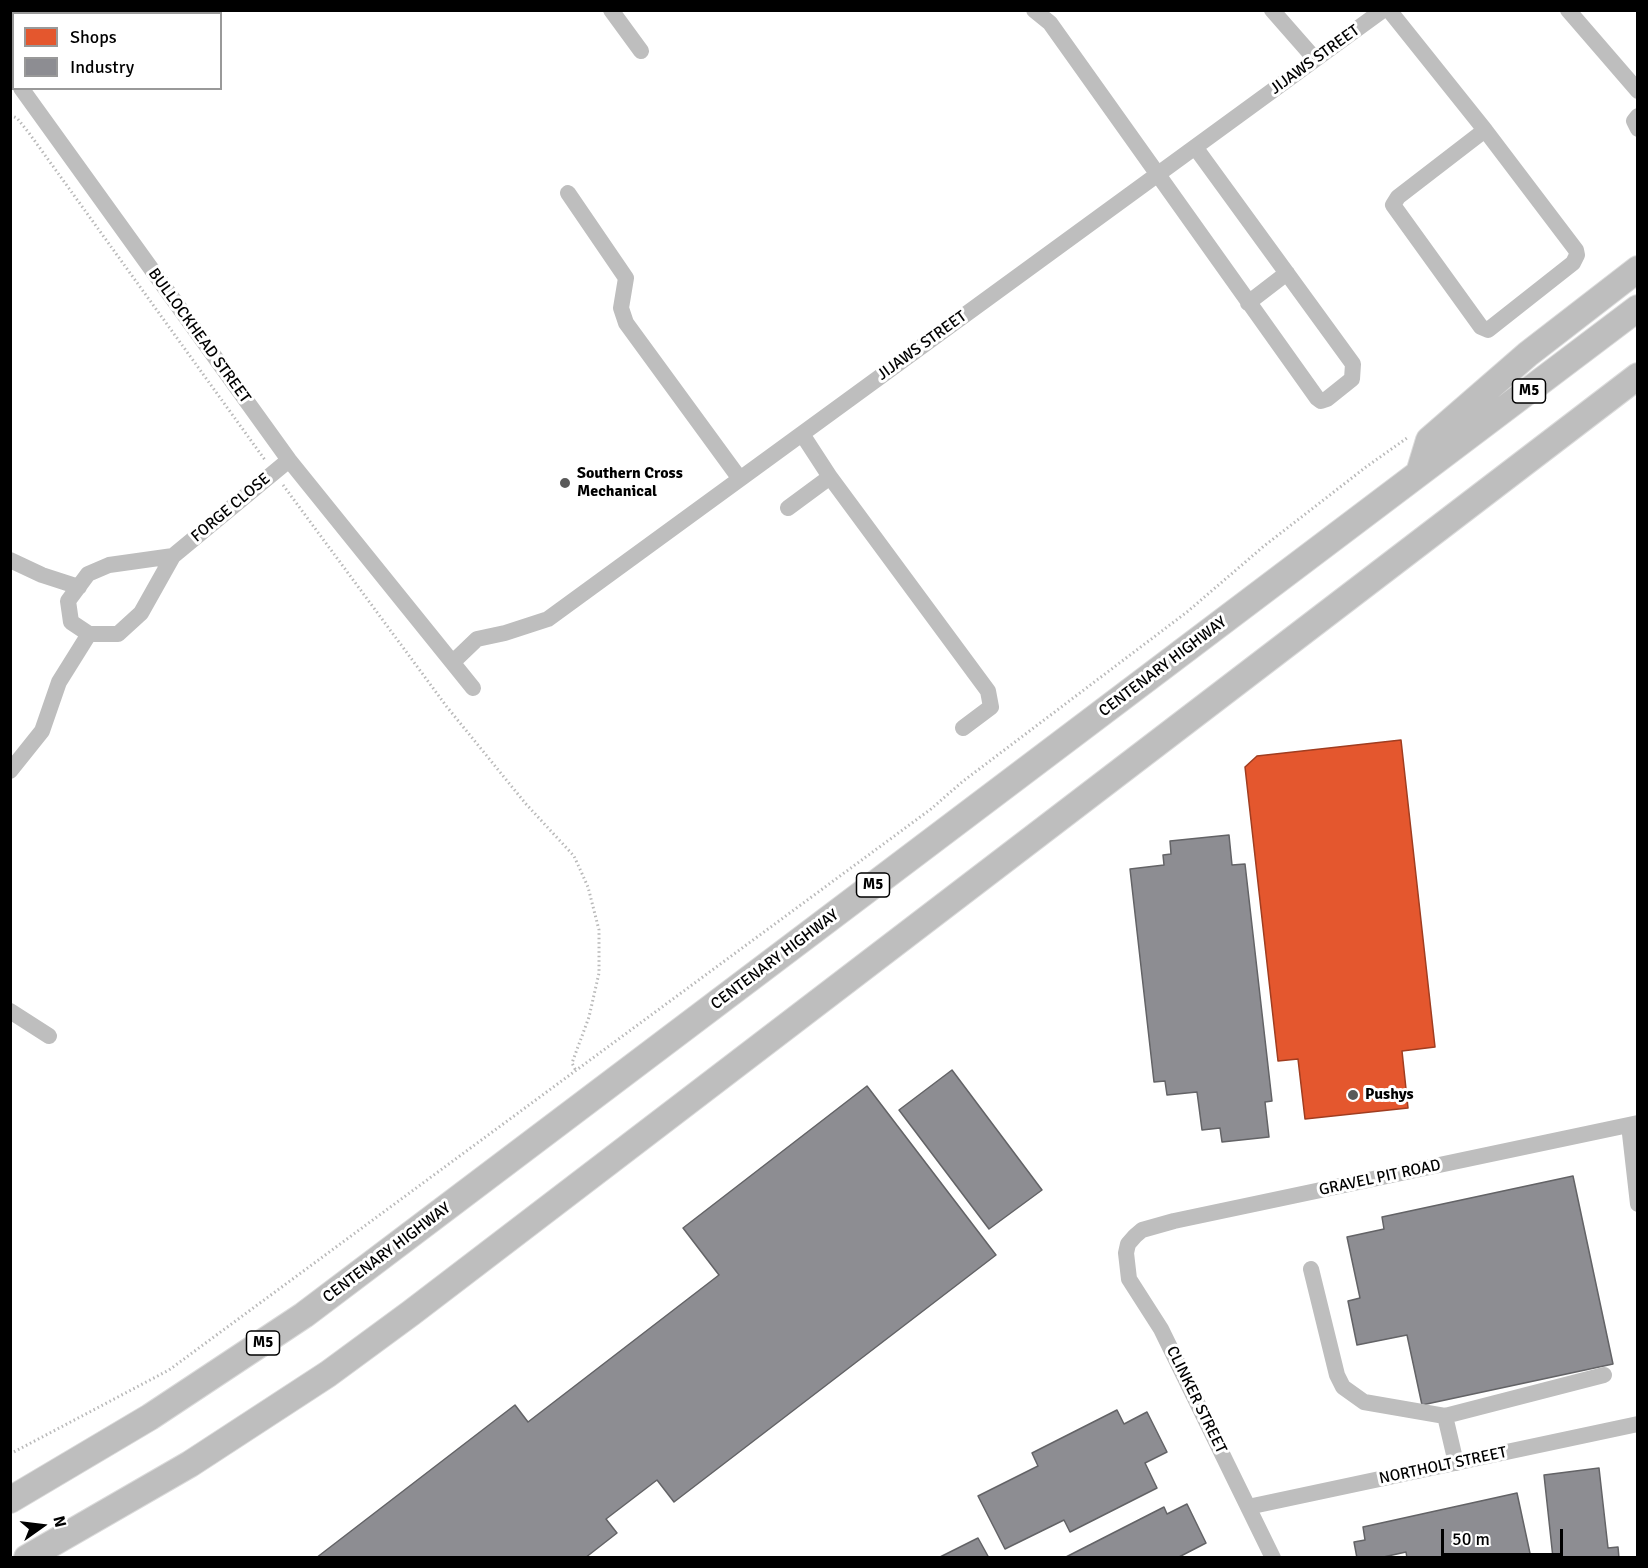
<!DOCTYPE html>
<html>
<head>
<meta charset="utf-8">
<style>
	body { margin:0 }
	#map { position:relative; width:1648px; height:1568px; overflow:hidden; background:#fff; font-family:Signika,sans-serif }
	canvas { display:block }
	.frame { position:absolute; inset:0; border:12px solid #000; pointer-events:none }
	.legend { position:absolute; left:12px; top:12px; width:210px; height:78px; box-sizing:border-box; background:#fff; border:2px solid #999; margin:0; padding:8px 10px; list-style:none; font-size:18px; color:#000 }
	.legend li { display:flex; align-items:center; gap:12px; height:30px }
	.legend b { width:30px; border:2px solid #999 }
	.north { position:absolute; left:12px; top:1496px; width:60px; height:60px; -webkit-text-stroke:4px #fff; paint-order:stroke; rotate:76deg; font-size:16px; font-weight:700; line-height:24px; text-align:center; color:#000 }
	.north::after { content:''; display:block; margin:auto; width:21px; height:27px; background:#000; clip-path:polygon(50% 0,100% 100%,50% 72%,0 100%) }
	.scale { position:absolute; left:1441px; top:1529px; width:122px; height:27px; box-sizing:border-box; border:3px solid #000; border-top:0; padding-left:8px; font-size:18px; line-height:21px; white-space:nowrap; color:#000; -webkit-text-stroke:4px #fff; paint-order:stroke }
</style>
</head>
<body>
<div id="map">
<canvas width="1648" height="1568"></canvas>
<div class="frame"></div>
<ul class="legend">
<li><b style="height:16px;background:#e4572e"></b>Shops</li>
<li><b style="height:16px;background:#8d8d92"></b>Industry</li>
</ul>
<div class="north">N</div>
<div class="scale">50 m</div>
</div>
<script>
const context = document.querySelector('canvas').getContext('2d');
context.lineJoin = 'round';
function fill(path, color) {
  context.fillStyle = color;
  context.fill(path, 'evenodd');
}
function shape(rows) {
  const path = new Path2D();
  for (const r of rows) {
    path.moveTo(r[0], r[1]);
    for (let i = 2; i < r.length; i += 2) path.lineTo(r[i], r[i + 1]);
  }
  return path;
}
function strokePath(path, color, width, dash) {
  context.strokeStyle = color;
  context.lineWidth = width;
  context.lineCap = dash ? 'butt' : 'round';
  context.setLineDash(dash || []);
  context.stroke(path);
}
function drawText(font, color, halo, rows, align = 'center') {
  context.font = font + ' Signika,sans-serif';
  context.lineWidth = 6;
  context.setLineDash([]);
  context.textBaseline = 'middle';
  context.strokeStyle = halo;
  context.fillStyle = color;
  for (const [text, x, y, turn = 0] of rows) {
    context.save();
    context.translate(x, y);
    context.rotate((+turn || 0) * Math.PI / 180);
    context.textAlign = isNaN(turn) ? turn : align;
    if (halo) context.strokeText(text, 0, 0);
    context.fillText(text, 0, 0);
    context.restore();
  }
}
const shops = shape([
	[1401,740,1435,1047,1402,1051,1408,1108,1305,1119,1298,1059,1278,1061,1245,767,1257,756,1401,740]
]);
fill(shops, '#e4572e');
strokePath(shops, '#a03d20', 1.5);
const industry = shape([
	[1229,835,1232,865,1245,864,1272,1101,1265,1102,1269,1137,1222,1142,1220,1128,1202,1130,1197,1092,1167,1095,1165,1081,1154,1082,1130,869,1164,865,1163,855,1171,854,1170,841,1229,835],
	[952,1070,1042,1190,989,1229,899,1110,952,1070],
	[867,1086,996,1255,674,1502,657,1480,606,1519,617,1533,585,1558,316,1558,515,1405,528,1422,719,1275,683,1228,867,1086],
	[1573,1176,1613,1364,1422,1405,1407,1335,1357,1345,1348,1301,1360,1298,1347,1237,1384,1229,1382,1217,1573,1176],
	[1117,1410,1124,1424,1147,1412,1167,1452,1145,1463,1157,1488,1070,1532,1064,1520,1005,1549,978,1496,1038,1466,1032,1453,1117,1410],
	[1599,1468,1608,1548,1618,1547,1619,1558,1553,1558,1544,1475,1599,1468],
	[1517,1493,1531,1558,1407,1558,1406,1552,1379,1558,1357,1558,1354,1542,1365,1540,1363,1527,1517,1493],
	[1187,1504,1206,1543,1177,1558,1064,1558,1164,1507,1167,1514,1187,1504],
	[978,1538,989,1558,941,1558,940,1557,978,1538]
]);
fill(industry, '#8d8d92');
strokePath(industry, '#636366', 1.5);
const highway = shape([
	[1419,473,1429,440,1528,354,1638,269],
	[10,1500,150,1417,304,1315,1638,308],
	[27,1558,190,1464,328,1374,411,1313,1638,376]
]);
strokePath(highway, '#dbdbdb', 28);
strokePath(shape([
	[10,115,17,118,29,133,265,460],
	[283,485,447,707,526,804,574,856,588,887,599,930,599,973,589,1017,572,1063,576,1071],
	[10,1454,169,1370,931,809,962,782,1187,612,1264,546,1366,467,1407,438]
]), '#b9b9b9', 3, [1.5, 3]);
strokePath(shape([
	[90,10,92,14],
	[611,10,641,51],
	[1034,10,1050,23,1317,398,1321,401,1327,399,1352,379,1353,364,1195,147],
	[1272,10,1315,59],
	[1389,10,1485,130,1576,250,1577,255,1573,263,1488,330,1481,327,1393,205,1398,197,1485,130],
	[1568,10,1638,91],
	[110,14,115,10],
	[10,79,14,78],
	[21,88,289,460,473,688],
	[1638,116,1634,121,1638,129],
	[568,193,626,278,621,308,626,323,740,479],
	[1248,303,1287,273],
	[830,477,988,691,991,707,963,728],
	[788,508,830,477,802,434],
	[173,556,109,565,88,574,68,601,71,622,89,634,118,634,141,613,173,556,289,460],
	[10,560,42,575,79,587],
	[453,662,477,639,505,633,548,619,1383,10],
	[10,771,42,731,59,682,89,634],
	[10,1011,49,1036],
	[1629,1125,1638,1204],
	[1311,1269,1337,1375,1343,1387,1364,1402,1445,1416,1604,1375],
	[1445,1416,1456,1463],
	[1248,1507,1638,1424],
	[1273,1558,1161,1329,1129,1279,1126,1253,1128,1244,1135,1236,1142,1230,1174,1221,1638,1123]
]), '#bebebe', 16);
strokePath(highway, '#bebebe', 26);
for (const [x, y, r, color] of [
	[565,483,6,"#595959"],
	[1353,1095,6,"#595959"]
]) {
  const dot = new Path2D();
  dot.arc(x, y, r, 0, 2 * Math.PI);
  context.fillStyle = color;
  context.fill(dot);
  strokePath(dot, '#fff', 2);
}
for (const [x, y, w] of [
	[1529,391,33],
	[873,885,33],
	[263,1343,33]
]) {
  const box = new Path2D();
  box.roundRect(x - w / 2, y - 12, w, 24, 4.5);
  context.fillStyle = '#fff';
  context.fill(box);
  strokePath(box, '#000', 1.5);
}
drawText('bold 15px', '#000', null, [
	["M5",1529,391],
	["M5",873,885],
	["M5",263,1343]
]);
drawText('16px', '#000', '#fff', [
	["JIJAWS STREET",1315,60,-36],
	["BULLOCKHEAD STREET",199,336,54],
	["JIJAWS STREET",922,346,-36],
	["FORGE CLOSE",231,508,-40],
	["CENTENARY HIGHWAY",1163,667,-37],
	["CENTENARY HIGHWAY",775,960,-37],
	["GRAVEL PIT ROAD",1380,1178,-12],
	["CENTENARY HIGHWAY",387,1253,-37],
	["CLINKER STREET",1196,1400,64],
	["NORTHOLT STREET",1443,1466,-12]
]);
drawText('bold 16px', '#000', '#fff', [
	["Southern Cross",577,474],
	["Mechanical",577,492],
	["Pushys",1365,1095]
], 'left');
</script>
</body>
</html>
